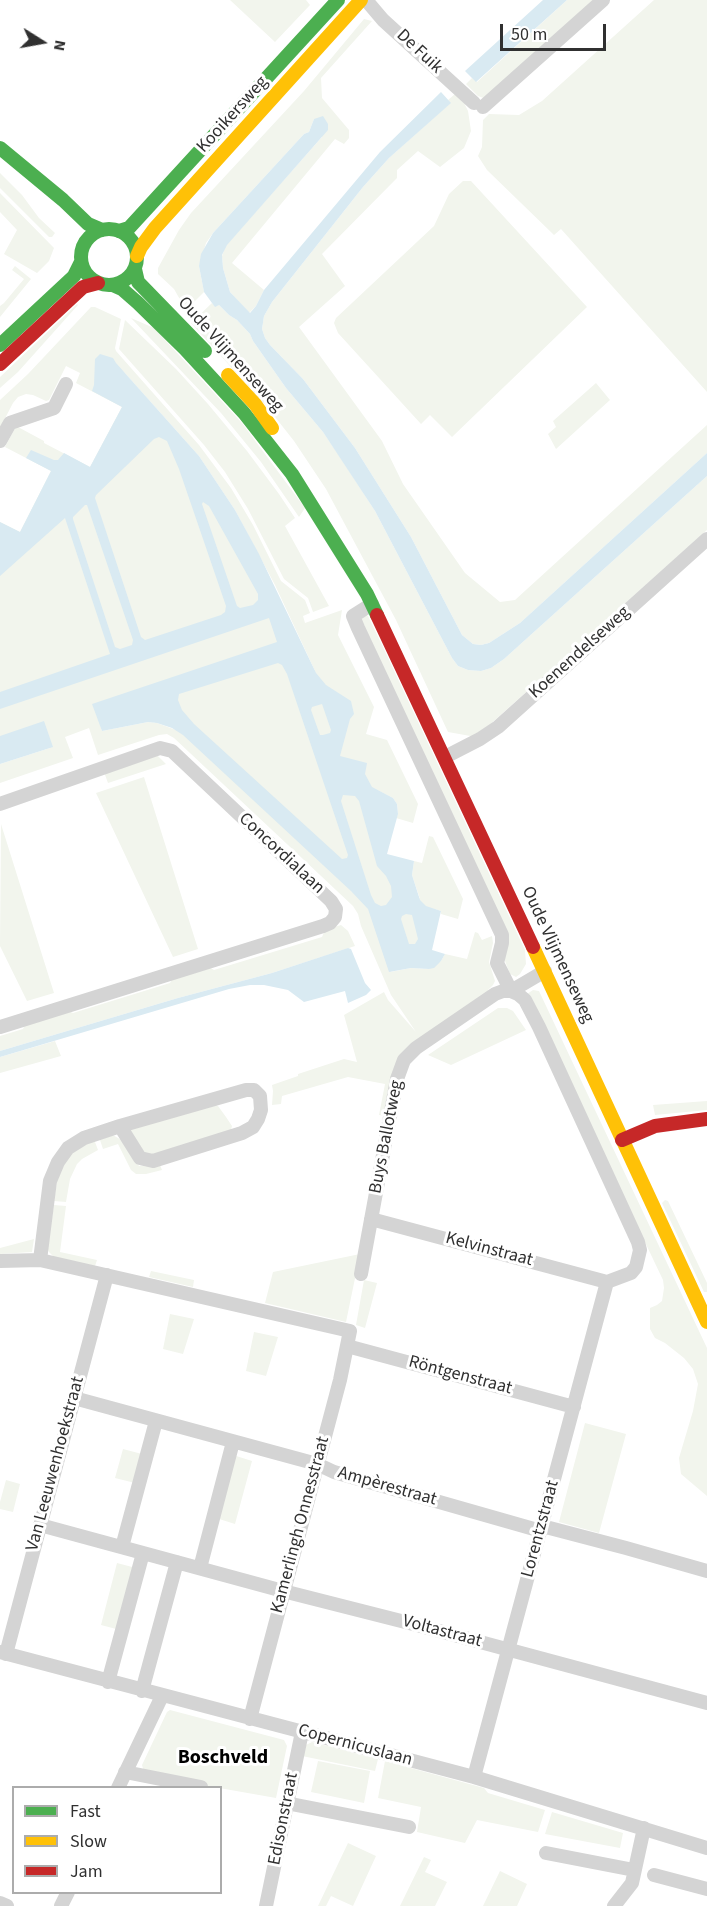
<!DOCTYPE html>
<html>
<head>
<meta charset="utf-8">
<style>
	body { margin:0 }
	#map { position:relative; width:707px; height:1906px; overflow:hidden; background:#fff; font-family:"Source Sans 3",sans-serif }
	canvas { display:block }
	.legend { position:absolute; left:12px; top:1786px; width:210px; height:108px; box-sizing:border-box; background:#fff; border:2px solid #acacac; margin:0; padding:8px 10px; list-style:none; font-size:18px; color:#303030 }
	.legend li { display:flex; align-items:center; gap:12px; height:30px }
	.legend b { width:30px; border:2px solid #acacac }
	.north { position:absolute; left:12px; top:12px; width:60px; height:60px; -webkit-text-stroke:4px #fff; paint-order:stroke; rotate:101deg; font-size:16px; font-weight:700; line-height:24px; text-align:center; color:#303030 }
	.north::after { content:''; display:block; margin:auto; width:21px; height:27px; background:#303030; clip-path:polygon(50% 0,100% 100%,50% 72%,0 100%) }
	.scale { position:absolute; left:500px; top:24px; width:106px; height:27px; box-sizing:border-box; border:3px solid #303030; border-top:0; padding-left:8px; font-size:18px; line-height:21px; white-space:nowrap; color:#303030; -webkit-text-stroke:4px #fff; paint-order:stroke }
</style>
</head>
<body>
<div id="map">
<canvas width="707" height="1906"></canvas>
<ul class="legend">
<li><b style="height:8px;background:#4caf50"></b>Fast</li>
<li><b style="height:8px;background:#ffc107"></b>Slow</li>
<li><b style="height:8px;background:#c62828"></b>Jam</li>
</ul>
<div class="north">N</div>
<div class="scale">50 m</div>
</div>
<script>
const context = document.querySelector('canvas').getContext('2d');
context.lineJoin = 'round';
function fill(path, color) {
  context.fillStyle = color;
  context.fill(path, 'evenodd');
}
function shape(rows) {
  const path = new Path2D();
  for (const r of rows) {
    if (r.length === 3) {
      path.moveTo(r[0] + r[2], r[1]);
      path.arc(r[0], r[1], r[2], 0, 2 * Math.PI);
      continue;
    }
    path.moveTo(r[0], r[1]);
    for (let i = 2; i < r.length; i += 2) path.lineTo(r[i], r[i + 1]);
  }
  return path;
}
function strokePath(path, color, width, dash) {
  context.strokeStyle = color;
  context.lineWidth = width;
  context.lineCap = dash ? 'butt' : 'round';
  context.setLineDash(dash || []);
  context.stroke(path);
}
function drawText(font, color, halo, rows, align = 'center') {
  context.font = font + ' "Source Sans 3",sans-serif';
  context.lineWidth = 6;
  context.setLineDash([]);
  context.textBaseline = 'middle';
  context.strokeStyle = halo;
  context.fillStyle = color;
  for (const [text, x, y, turn = 0] of rows) {
    context.save();
    context.translate(x, y);
    context.rotate((+turn || 0) * Math.PI / 180);
    context.textAlign = isNaN(turn) ? turn : align;
    if (halo) context.strokeText(text, 0, 0);
    context.fillText(text, 0, 0);
    context.restore();
  }
}
fill(shape([
	[230,0,306,0,310,5,275,42],
	[567,0,597,0,486,99,478,96,466,84,472,78,477,82],
	[654,0,707,0,707,392,561,229,554,235,487,170,478,156,482,147,483,120,489,114,519,115,542,101],
	[364,19,372,21,321,78,322,98,349,130,349,138,344,144,335,139,232,263,264,290,256,306,249,313,230,292,223,268,222,256,226,245,322,137,314,119,309,132,304,134,213,233,206,243,199,266,204,292,186,310,174,289,158,274,158,268,179,230,191,213,304,91],
	[455,94,464,103,468,111,471,131,464,148,440,167,418,151,397,170,397,178,322,254,345,286,299,327,382,441,403,484,465,573,500,602,515,600,707,425,707,453,520,623,489,643,481,645,473,644,462,635,411,537,355,448,303,379,270,345,265,338,262,329,264,316,272,302,363,187,389,158,450,103,448,100],
	[0,173,22,195,39,218,55,233,52,237,49,237,0,188],
	[463,181,471,181,587,307,452,437,430,415,421,424,338,333,334,323,336,318,434,226,449,194],
	[0,193,54,248,49,261,37,273,4,254,17,230,0,212],
	[15,266,31,279,0,317,0,306,4,303,24,279,12,270],
	[212,303,215,306,219,305,229,315,237,320,250,334,253,341,286,388,323,432,342,460,375,511,452,658,458,666,468,670,481,671,491,668,504,659,707,476,707,530,476,737,448,732,396,620,326,489,294,441,268,408,191,323],
	[77,304,78,305,18,372,0,388,0,377],
	[91,307,95,307,121,319,115,348,116,351,199,445,231,488,253,525,281,581,305,600,310,613,303,616,305,623,342,610,338,635,374,707,366,734,387,740,418,804,413,823,396,818,398,814,397,804,393,798,377,790,376,855,420,899,412,875,414,861,422,863,429,836,433,837,463,899,458,919,441,914,441,911,427,907,419,956,390,972,411,968,429,969,441,961,445,954,467,959,475,932,478,933,482,940,492,936,493,943,489,962,495,981,493,985,488,990,490,993,404,1062,386,1116,379,1115,385,1084,348,1077,282,1096,281,1104,272,1105,273,1091,272,1085,298,1076,298,1074,344,1059,357,1062,344,1015,384,992,388,1000,416,1032,391,995,361,926,358,914,353,906,174,738,167,734,159,735,98,755,89,728,65,737,73,758,0,783,0,764,53,747,0,760,0,522,20,532,51,471,5,447,15,428,18,427,44,441,44,443,90,467,122,407,76,383,80,373,66,366,49,400,46,401,33,395,26,394,18,397,13,403,0,428,0,400,28,374],
	[123,371,199,456,235,510,275,585,315,671,297,650,154,414],
	[166,719,176,730,157,723,148,722,102,731,100,724],
	[131,318,154,328,242,423,305,508,299,517,261,462,221,413],
	[125,320,176,369,208,404,247,451,279,494,295,518,285,526,329,606,313,612,308,598,284,579,248,509,225,472,204,445,119,349],
	[596,383,610,400,556,449,548,434,556,427,553,421],
	[365,615,368,616,383,647,525,950,526,964,520,974,516,977,510,974,505,961,505,931,360,624,361,617],
	[157,755,166,764,108,783,104,772],
	[144,777,198,949,173,957,96,793],
	[1,824,54,993,27,1001,0,946],
	[341,925,348,931,355,946,272,973,178,998,0,1051,0,1036,23,1029,26,1022,66,1010,73,1013,170,983,174,976,207,966,214,970,322,937,325,930],
	[533,990,539,991,707,1348,707,1496,681,1474,679,1458,693,1411,698,1384,693,1369,684,1358,665,1343,655,1338,650,1329,650,1308,657,1305,662,1301,664,1288,663,1280,527,994],
	[498,1008,507,1008,513,1011,526,1030,451,1065,428,1055],
	[55,1041,61,1056,0,1073,0,1057],
	[707,1101,707,1110,655,1115,653,1105],
	[213,1104,218,1106,226,1117,232,1126,231,1130,158,1155,143,1154,127,1129],
	[111,1134,125,1142,139,1166,157,1163,160,1165,162,1170,146,1174,136,1174,131,1170,118,1144,103,1149,100,1140,102,1136],
	[91,1140,95,1142,98,1150,82,1159,77,1164,70,1179,66,1202,54,1201,57,1181,68,1156],
	[665,1200,668,1201,707,1283,707,1292,704,1292,662,1203],
	[54,1205,66,1206,60,1252,97,1260,95,1266,55,1258,49,1252,47,1248],
	[34,1239,32,1252,0,1254,0,1248],
	[360,1254,346,1322,265,1303,273,1272],
	[151,1271,194,1280,193,1287,149,1277],
	[364,1280,377,1283,365,1328,356,1325],
	[170,1314,194,1319,183,1354,163,1349],
	[254,1332,278,1337,266,1376,246,1371],
	[585,1423,626,1434,599,1533,559,1522],
	[123,1449,142,1454,135,1483,115,1478],
	[233,1455,252,1461,235,1524,216,1518],
	[6,1480,20,1484,13,1512,0,1509,0,1502],
	[117,1563,136,1568,120,1630,101,1625],
	[170,1710,284,1740,287,1746,276,1798,157,1777,144,1772,142,1765,167,1712],
	[312,1742,378,1759,375,1771,302,1756,304,1746],
	[318,1761,370,1771,364,1803,311,1792],
	[385,1761,484,1788,488,1793,545,1810,538,1832,477,1820,465,1843,417,1832,421,1807,378,1798],
	[552,1812,623,1833,620,1848,545,1834],
	[348,1843,376,1856,353,1906,331,1896,326,1906,318,1906],
	[424,1857,431,1860,425,1872,447,1882,435,1906,400,1906],
	[500,1871,527,1884,517,1906,483,1906]
]), '#f2f5ed');
fill(shape([
	[543,0,567,0,476,82,465,71],
	[441,92,451,103,389,158,363,187,272,302,264,316,262,329,265,338,270,345,303,379,355,448,411,537,462,635,473,644,481,645,489,643,520,623,707,453,707,476,504,659,491,668,481,671,468,670,458,666,452,658,375,511,323,432,286,388,253,341,250,334,237,320,229,315,219,305,215,307,212,303,204,292,199,266,201,254,213,233,304,134,309,132,314,119,323,116,328,124,328,130,227,245,222,255,223,268,230,292,250,313,256,306,264,290,380,152],
	[100,354,113,358,116,363,199,456,235,510,259,554,316,673,326,685,351,701,354,714,350,719,340,756,367,763,365,774,372,787,393,798,397,804,398,814,387,854,414,861,412,875,420,900,426,906,441,911,432,950,445,954,441,961,434,968,429,969,411,968,389,972,368,909,351,891,183,735,172,728,157,723,148,722,102,731,92,704,277,642,269,618,0,709,0,692,110,654,65,518,0,576,0,522,20,532,51,471,26,458,31,450,54,460,58,460,64,453,90,467,122,407,92,391,94,385,95,359],
	[159,437,167,441,179,469,226,606,225,612,221,615,145,640,141,637,95,498,96,495,154,439],
	[203,502,209,506,258,594,258,600,253,605,240,608,237,606,202,504],
	[85,505,87,505,133,640,132,645,120,649,115,647,73,519,73,517],
	[278,663,282,665,287,674,348,855,347,858,342,859,194,724,182,710,178,700,179,694],
	[322,704,331,730,330,733,323,735,320,735,311,710,312,707],
	[343,795,355,796,359,801,377,866,386,876,391,886,392,897,386,905,381,906,375,903,371,895,341,801],
	[406,914,412,915,418,939,415,944,409,944,401,919,402,916],
	[44,721,53,747,0,764,0,736],
	[348,948,351,949,365,983,371,990,366,995,348,1003,345,991,304,1002,288,990,264,985,250,985,229,989,0,1057,0,1051,178,998,272,973]
]), '#d9eaf2');
strokePath(shape([
	[366,0,383,20,474,103],
	[483,107,603,0],
	[0,441,10,423,54,408,66,384],
	[372,604,353,616,358,628,502,935,502,943,497,963,511,991,518,994,525,1000,539,1027,638,1242,640,1250,636,1267,631,1273,607,1282],
	[445,757,480,739,498,727,707,539],
	[0,804,160,748,172,751,331,901,336,909,335,917,330,923,323,926,0,1027],
	[371,1219,607,1282],
	[40,1260,50,1181,58,1162,68,1148,84,1138,120,1126,246,1090,254,1090,260,1096,261,1110,258,1119,253,1127,242,1133,153,1161,140,1158,120,1126],
	[0,1261,40,1260,350,1331,340,1380,250,1719],
	[361,1274,397,1079,404,1060,416,1048,495,994,503,991,511,991,545,971],
	[347,1346,574,1407],
	[74,1398,317,1464,334,1472,541,1531],
	[40,1525,283,1591,417,1625,707,1703],
	[542,1526,626,1548,707,1571],
	[122,1547,156,1421],
	[200,1568,233,1442],
	[0,1652,474,1777,707,1848],
	[6,1654,107,1275],
	[108,1682,143,1553],
	[142,1691,177,1562],
	[125,1772,201,1787],
	[474,1777,607,1282],
	[118,1788,162,1696],
	[286,1803,409,1827],
	[546,1853,634,1870],
	[654,1875,707,1889],
	[0,1903,7,1906],
	[61,1906,68,1892],
	[266,1906,302,1732],
	[614,1906,632,1883,644,1828]
]), '#d4d4d4', 14);
strokePath(shape([
	[0,148,63,200,88,224,102,230],
	[109,257,28],
	[119,231,129,228,338,0],
	[135,269,138,282,205,351],
	[113,285,122,289,138,303,185,349,244,413,292,474,367,594,377,615],
	[0,345,74,276,81,262]
]), '#4caf50', 14);
strokePath(shape([
	[137,256,141,247,155,228,361,0],
	[228,375,255,404,272,428],
	[533,947,707,1322]
]), '#ffc107', 14);
strokePath(shape([
	[0,364,83,287,98,283],
	[377,615,533,947],
	[622,1140,655,1126,707,1119]
]), '#c62828', 14);
drawText('18px', '#303030', '#fff', [
	["De Fuik",419,52,43],
	["Kooikersweg",233,115,-48],
	["Oude Vlijmenseweg",230,355,48],
	["Koenendelseweg",580,653,-42],
	["Concordialaan",281,854,43],
	["Oude Vlijmenseweg",557,955,65],
	["Buys Ballotweg",387,1137,-79],
	["Kelvinstraat",489,1250,15],
	["Röntgenstraat",460,1376,15],
	["Van Leeuwenhoekstraat",56,1464,-75],
	["Ampèrestraat",387,1487,16],
	["Kamerlingh Onnesstraat",301,1525,-75],
	["Lorentzstraat",541,1529,-75],
	["Voltastraat",442,1632,15],
	["Copernicuslaan",355,1746,15],
	["Edisonstraat",284,1819,-79]
]);
drawText('bold 20px', '#000', '#fff', [
	["Boschveld",223,1759]
]);
</script>
</body>
</html>
